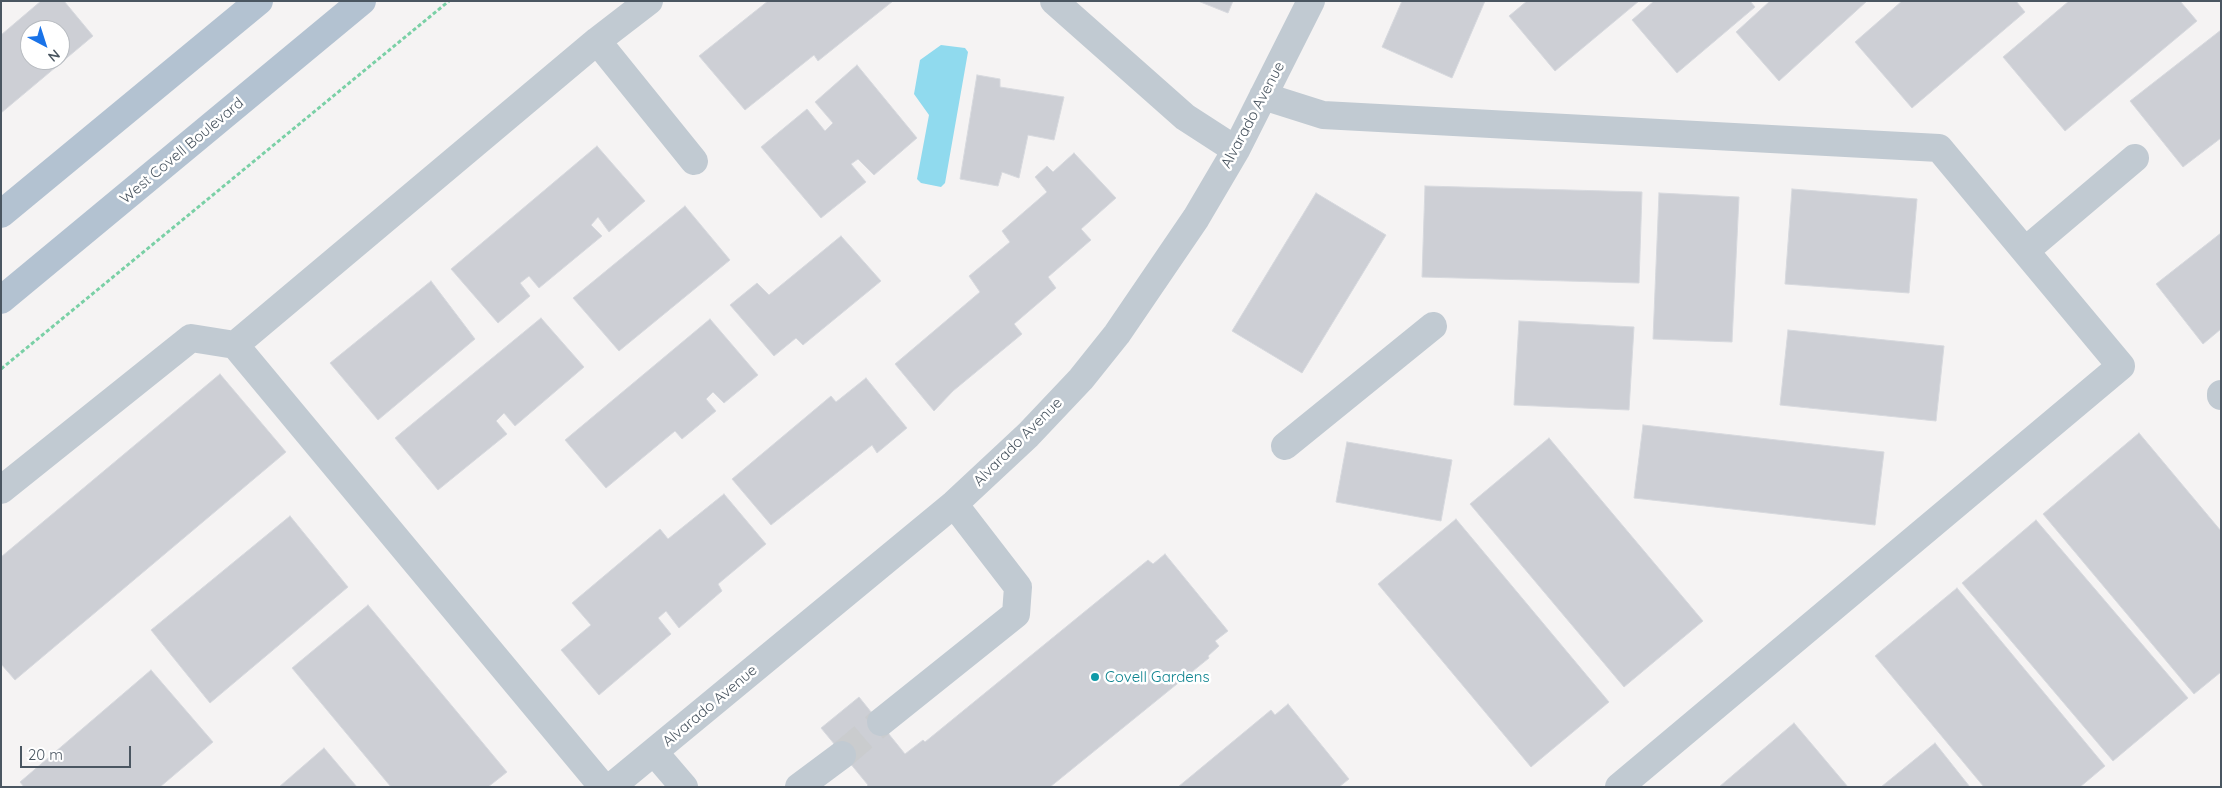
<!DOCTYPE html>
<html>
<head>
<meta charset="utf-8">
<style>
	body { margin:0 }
	#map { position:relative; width:2222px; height:788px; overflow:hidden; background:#f5f3f3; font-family:Quicksand,sans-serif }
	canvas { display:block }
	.frame { position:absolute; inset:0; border:2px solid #4a5661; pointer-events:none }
	.north { position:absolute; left:20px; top:20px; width:50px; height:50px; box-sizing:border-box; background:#fff; border:1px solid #b7bbc0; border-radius:50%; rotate:140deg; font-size:14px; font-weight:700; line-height:20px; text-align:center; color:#4a5661 }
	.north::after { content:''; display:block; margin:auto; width:18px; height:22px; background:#1a73e8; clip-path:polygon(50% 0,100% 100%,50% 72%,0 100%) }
	.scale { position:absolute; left:20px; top:746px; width:111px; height:22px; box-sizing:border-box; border:2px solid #4a5661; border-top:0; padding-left:6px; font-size:15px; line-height:18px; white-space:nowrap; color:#4a5661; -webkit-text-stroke:4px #fff; paint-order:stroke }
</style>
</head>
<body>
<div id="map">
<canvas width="2222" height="788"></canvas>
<div class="frame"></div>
<div class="north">N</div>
<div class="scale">20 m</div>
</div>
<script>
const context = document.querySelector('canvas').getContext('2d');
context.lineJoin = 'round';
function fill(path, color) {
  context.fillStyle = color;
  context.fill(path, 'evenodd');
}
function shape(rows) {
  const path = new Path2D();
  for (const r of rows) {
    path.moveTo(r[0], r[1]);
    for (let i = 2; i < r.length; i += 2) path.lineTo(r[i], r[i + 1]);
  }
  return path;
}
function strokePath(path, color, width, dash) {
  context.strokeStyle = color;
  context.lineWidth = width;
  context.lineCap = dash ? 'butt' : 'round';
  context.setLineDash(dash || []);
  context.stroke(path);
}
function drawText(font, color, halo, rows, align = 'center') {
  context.font = font + ' Quicksand,sans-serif';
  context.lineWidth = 5;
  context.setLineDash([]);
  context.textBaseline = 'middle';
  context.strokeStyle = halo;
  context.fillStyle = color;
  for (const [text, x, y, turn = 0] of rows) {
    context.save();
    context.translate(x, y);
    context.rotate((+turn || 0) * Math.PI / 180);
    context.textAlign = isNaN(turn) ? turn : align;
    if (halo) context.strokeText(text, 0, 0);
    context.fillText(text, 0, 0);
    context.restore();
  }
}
fill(shape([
	[941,45,965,48,968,52,945,183,941,187,921,183,917,179,929,115,914,94,920,60]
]), '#90daee');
const building = shape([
	[41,1,64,1,93,36,1,113,1,35,41,1],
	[30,30,60,30,60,60,30,60,30,30],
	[768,1,893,1,818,61,814,55,745,110,699,56,768,1],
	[1198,1,1233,1,1228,13,1198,1],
	[1402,1,1485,1,1452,78,1382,47,1402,1],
	[1527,1,1639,1,1555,71,1509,16,1527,1],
	[1654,1,1750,1,1755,7,1677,73,1632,20,1654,1],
	[1770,1,1867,1,1779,81,1736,32,1770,1],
	[1902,1,2016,1,2025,12,1912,108,1855,42,1902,1],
	[2069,1,2180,1,2197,21,2065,131,2003,57,2069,1],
	[2221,30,2221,138,2183,167,2130,101,2221,30],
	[857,65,917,138,874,175,858,159,851,164,866,182,821,218,761,147,807,109,825,131,833,123,815,102,857,65],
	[977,75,1000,79,1000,87,1064,97,1054,140,1028,135,1019,178,1002,172,998,186,960,179,977,75],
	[597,146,645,201,609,232,598,217,591,225,602,236,539,288,529,276,520,283,530,296,498,323,451,269,597,146],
	[1074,153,1116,198,1081,229,1091,240,1048,277,1056,288,1014,324,1022,334,953,391,934,411,895,364,980,292,969,276,1010,242,1002,231,1047,192,1035,177,1047,166,1053,172,1074,153],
	[1425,186,1642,192,1639,283,1422,277,1425,186],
	[1792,189,1917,199,1909,293,1785,284,1792,189],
	[1316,193,1386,235,1302,373,1232,331,1316,193],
	[1659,193,1739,197,1732,342,1653,339,1659,193],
	[685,206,730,260,619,351,573,298,685,206],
	[2221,233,2221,329,2203,344,2156,284,2221,233],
	[841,236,881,281,803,345,796,338,774,356,730,305,757,283,769,295,841,236],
	[431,281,475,339,378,420,330,363,431,281],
	[541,318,584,367,515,426,504,413,496,421,507,434,438,490,395,438,541,318],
	[710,319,758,375,724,403,713,392,706,399,716,411,682,439,675,431,606,488,565,440,710,319],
	[1519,321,1634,327,1629,410,1514,405,1519,321],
	[1788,330,1944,346,1936,421,1780,405,1788,330],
	[220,374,286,452,15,680,1,664,1,557,220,374],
	[866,378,907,428,877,453,872,445,771,525,732,479,831,396,836,402,866,378],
	[1643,425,1884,452,1875,525,1634,498,1643,425],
	[2139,433,2221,531,2221,672,2194,694,2043,514,2139,433],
	[1549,438,1703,621,1624,687,1470,504,1549,438],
	[1347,442,1452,460,1441,521,1336,502,1347,442],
	[724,494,766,544,718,584,722,591,679,628,666,611,658,618,671,634,599,695,561,650,591,625,572,603,660,529,668,539,724,494],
	[290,516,348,587,210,703,151,630,290,516],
	[1456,519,1609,702,1531,767,1378,584,1456,519],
	[2036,520,2188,698,2113,761,1962,583,2036,520],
	[1165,554,1228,631,1215,641,1219,646,1208,656,1209,658,1050,787,866,787,868,785,821,728,859,697,905,754,923,740,925,742,1148,560,1153,564,1165,554],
	[1957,588,2105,766,2080,787,1984,787,1875,656,1957,588],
	[368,605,507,772,488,787,391,787,292,668,368,605],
	[151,670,213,742,160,787,24,787,20,782,151,670],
	[1288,704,1349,779,1339,787,1178,787,1271,710,1275,715,1288,704],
	[1794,723,1848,787,1719,787,1794,723],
	[1935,743,1970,787,1881,787,1935,743],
	[324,748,357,787,279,787,324,748]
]);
fill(building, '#cdcfd5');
strokePath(building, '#d7d9de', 1);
strokePath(shape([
	[842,755,881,722]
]), '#caccce', 28, [28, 14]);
strokePath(shape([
	[1,369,449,1]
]), '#7ad0a6', 3, [4, 2.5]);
strokePath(shape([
	[1054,1,1185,117,1236,150],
	[597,41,694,161],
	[1263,96,1323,115,1939,148,2025,251,2135,158],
	[235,345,603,787],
	[2221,394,2221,396],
	[1285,446,1433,326],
	[1,490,191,338,235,345,597,41,649,1],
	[881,722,1016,614,1018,587,954,504],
	[654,752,684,787],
	[611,787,954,504,1028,435,1081,379,1117,334,1196,218,1236,150,1311,1],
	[799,787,842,755],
	[1619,787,2121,366,2025,251]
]), '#c1cad2', 28);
strokePath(shape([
	[1,214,259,1],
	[1,300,362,1]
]), '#b3c2d1', 28);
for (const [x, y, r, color] of [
	[1095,677,5,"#0f9aa8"]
]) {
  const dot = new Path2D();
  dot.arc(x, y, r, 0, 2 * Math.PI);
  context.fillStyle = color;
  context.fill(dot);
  strokePath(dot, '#fff', 2);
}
drawText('15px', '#4a5661', '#fff', [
	["Alvarado Avenue",1253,115,-62],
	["West Covell Boulevard",182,151,-40],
	["Alvarado Avenue",1018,442,-45],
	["Alvarado Avenue",710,706,-40]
]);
drawText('15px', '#0d838f', '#fff', [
	["Covell Gardens",1105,677]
], 'left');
</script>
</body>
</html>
